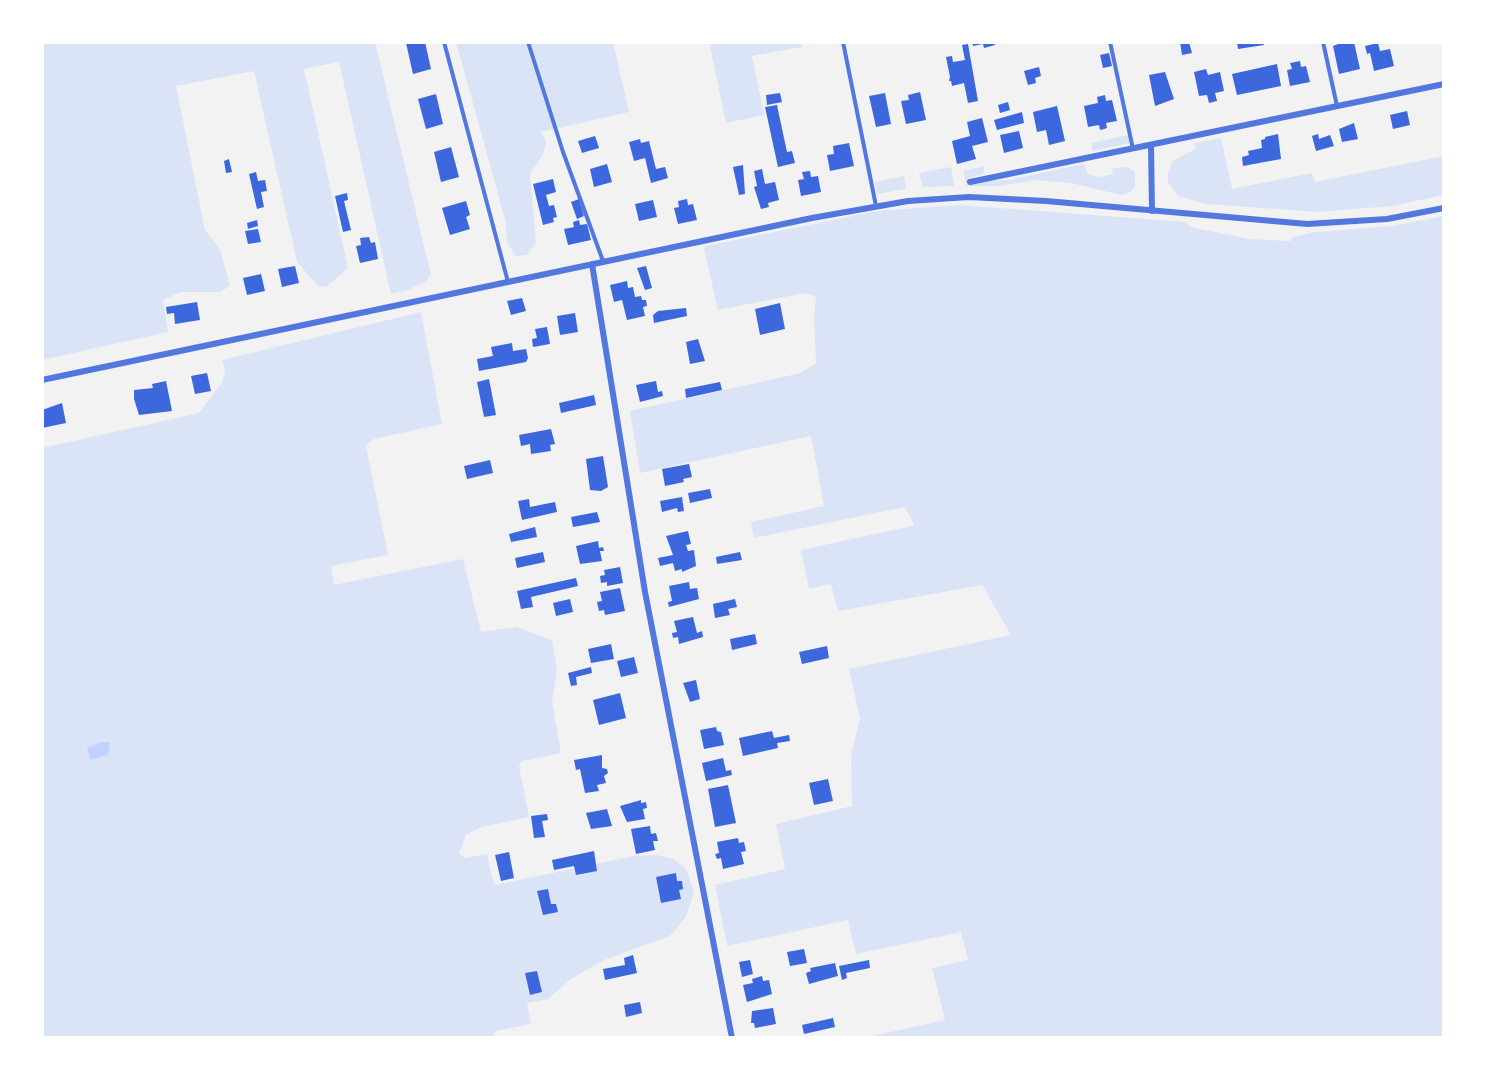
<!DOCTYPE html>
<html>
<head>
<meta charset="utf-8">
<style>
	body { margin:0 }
	#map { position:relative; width:1486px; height:1080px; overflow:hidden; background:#f2f2f2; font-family:"Fira Sans",sans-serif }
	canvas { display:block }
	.frame { position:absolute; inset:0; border:44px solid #fff; pointer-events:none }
</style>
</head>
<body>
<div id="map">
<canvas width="1486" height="1080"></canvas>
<div class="frame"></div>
</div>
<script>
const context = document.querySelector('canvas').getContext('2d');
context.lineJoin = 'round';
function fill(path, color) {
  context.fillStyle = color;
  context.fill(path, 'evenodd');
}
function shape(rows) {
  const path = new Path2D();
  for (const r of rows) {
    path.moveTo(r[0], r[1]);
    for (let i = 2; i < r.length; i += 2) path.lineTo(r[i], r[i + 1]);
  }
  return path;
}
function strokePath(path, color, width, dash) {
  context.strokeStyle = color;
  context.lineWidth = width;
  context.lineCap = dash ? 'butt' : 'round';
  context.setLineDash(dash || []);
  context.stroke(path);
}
fill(shape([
	[42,42,375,42,431,275,426,281,408,290,391,294,339,62,304,69,348,268,327,286,319,287,297,262,254,71,176,86,205,230,220,249,230,286,220,292,181,292,163,300,168,332,42,360],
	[456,42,613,42,629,112,541,132,546,141,543,155,530,174,536,243,527,255,516,256,507,242,506,223],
	[709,42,801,42,802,47,752,56,764,115,726,123],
	[1128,135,1130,143,1093,151,1091,143],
	[1221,138,1232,189,1312,173,1315,182,1444,156,1444,195,1392,206,1319,212,1206,204,1178,196,1168,182,1168,172,1173,161,1195,149,1195,143],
	[1084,164,1088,174,1098,177,1113,174,1112,168,1128,167,1135,173,1135,187,1129,193,1121,195,1071,183,1035,180,1000,186,967,186,963,171,985,166,983,174,969,178,970,182,1008,180],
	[951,167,954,186,923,187,919,173],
	[904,176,906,189,877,194,875,182],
	[959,205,1186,222,1190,227,1249,239,1291,241,1292,237,1316,232,1392,226,1444,216,1444,1038,863,1038,945,1020,932,968,968,960,961,932,856,954,848,920,727,946,715,885,785,869,776,824,852,806,851,756,860,719,849,669,1011,635,982,585,838,611,831,584,809,589,801,550,912,526,914,524,905,507,754,538,751,522,824,506,811,436,640,473,630,411,801,373,816,363,814,318,816,297,805,293,718,310,704,249,706,246,877,211],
	[421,312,442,424,374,439,366,446,388,555,331,566,334,585,463,559,481,632,516,627,552,640,557,670,552,702,561,753,522,761,519,766,529,817,482,827,466,835,459,853,465,858,487,854,494,885,634,856,657,855,673,859,686,869,694,892,686,917,670,936,604,960,571,979,548,999,527,1003,531,1024,496,1031,492,1038,42,1038,42,448,199,413,222,382,225,371,222,360]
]), '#dbe4f7');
fill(shape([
	[101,742,110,742,108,755,91,760,87,748]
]), '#bfd3fe');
fill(shape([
	[409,42,425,42,431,69,413,74,406,43],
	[972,42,994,42,995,45,984,48,983,44,973,46],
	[1180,42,1189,42,1192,53,1182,55],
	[1237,42,1263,42,1264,45,1238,49],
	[1343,42,1354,42,1360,69,1339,74,1333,46],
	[1378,43,1380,51,1390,49,1394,66,1374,71,1370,53,1367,54,1365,46],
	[968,44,978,101,968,103,964,83,952,86,951,81,949,81,950,77,946,57,952,56,953,62,965,60,962,45],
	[1109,53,1112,66,1103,68,1100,55],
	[1300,61,1301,67,1306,66,1310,82,1290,86,1287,70,1292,69,1290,63],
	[1277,64,1281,86,1237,95,1232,74],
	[1039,67,1041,76,1035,78,1036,83,1028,85,1024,71],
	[1206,69,1208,75,1220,72,1224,91,1215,93,1217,101,1209,103,1207,95,1199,96,1194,72],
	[1165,72,1174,99,1155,106,1149,75],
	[920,92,926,120,906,124,901,101,909,100,908,95],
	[780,93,782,102,767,105,766,95],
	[885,93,891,124,876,127,869,96],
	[436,94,443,124,426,129,418,99],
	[1105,95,1106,101,1112,100,1117,121,1106,123,1107,128,1104,129,1100,130,1099,125,1088,127,1084,106,1098,103,1097,97],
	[1008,102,1010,110,1000,113,998,105],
	[777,105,787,152,792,151,795,163,778,167,765,107],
	[1057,106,1065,141,1049,145,1046,130,1037,132,1033,112],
	[1407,111,1410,125,1393,129,1390,115],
	[1022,112,1024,123,997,130,994,120],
	[982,118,988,142,972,146,976,159,957,164,952,141,970,136,967,122],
	[1354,123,1358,139,1342,142,1339,129],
	[1019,131,1023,148,1004,153,1000,135],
	[1278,134,1281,159,1243,166,1242,157,1249,155,1248,151,1262,148,1261,140,1265,139,1265,137],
	[1318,134,1319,139,1330,135,1334,146,1316,151,1312,136],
	[595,136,599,148,582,153,578,141],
	[640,139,641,143,649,141,656,169,665,167,668,178,651,183,645,158,634,161,629,142],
	[849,143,854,166,830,171,827,155,834,154,833,146],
	[451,147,459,177,441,182,434,152],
	[229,159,232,172,226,173,224,161],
	[607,164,612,182,594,187,590,169],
	[743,165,745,194,739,195,733,167],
	[762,169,765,184,775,182,779,200,768,203,769,207,761,209,754,187,757,186,754,171],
	[810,171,811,177,818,176,821,192,801,196,798,180,804,179,802,172],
	[256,172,258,181,265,180,267,191,261,192,264,207,257,209,249,174],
	[553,179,556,192,546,195,549,206,554,205,557,217,553,218,554,222,543,225,533,184],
	[347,193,348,200,344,201,351,230,343,232,335,196],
	[579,199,584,216,577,219,571,202],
	[687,199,688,205,693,204,697,220,678,224,674,208,679,207,678,201],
	[653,200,657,217,639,221,635,204],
	[466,201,470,215,466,217,470,229,450,235,442,208],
	[257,220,258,226,248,229,247,223],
	[579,220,580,225,587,224,591,240,568,245,564,229,574,227,573,222],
	[258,229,261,242,248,244,245,231],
	[369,237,371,243,375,242,378,259,360,263,356,246,361,245,360,238],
	[295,266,299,283,282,287,278,269],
	[646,266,652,288,645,290,637,268],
	[261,274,265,291,247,295,243,278],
	[627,281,628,288,633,287,635,297,641,296,642,300,646,300,647,306,643,307,645,316,627,320,622,300,614,302,610,285],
	[522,298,526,311,511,315,507,301],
	[197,302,200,320,175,324,174,313,167,314,166,307],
	[780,303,785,329,760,335,755,309],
	[686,308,687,316,654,323,653,315,658,311],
	[575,313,578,332,560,335,557,316],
	[547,327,550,344,533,347,532,339,537,338,535,329],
	[698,339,705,361,690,364,686,342],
	[512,343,513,351,526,349,528,358,526,362,479,371,477,359,493,356,491,347],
	[207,373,211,391,195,394,191,376],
	[489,379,496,415,484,417,477,382],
	[166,381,172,411,139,415,134,399,134,390,153,388,152,384],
	[656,381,658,392,662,391,663,396,640,402,636,385],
	[720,382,722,390,686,398,685,389],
	[594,395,596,405,561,413,559,403],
	[62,403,66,423,42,428,42,410],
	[551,429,555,444,550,445,551,451,531,454,530,444,521,446,519,435],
	[603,456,608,487,601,491,590,490,586,459],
	[490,460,493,473,467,479,464,466],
	[689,464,692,477,683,479,684,482,665,486,662,469],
	[710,489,712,498,690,503,688,493],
	[682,497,684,511,678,512,677,508,662,512,660,501],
	[529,499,530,507,555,502,557,512,522,520,518,501],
	[597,512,600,522,573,527,571,517],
	[535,527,537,537,511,542,509,534],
	[688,531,691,544,686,545,688,551,694,550,696,566,682,572,682,569,675,571,673,563,660,566,658,558,673,555,666,536],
	[598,541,599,548,603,547,604,551,600,551,602,561,580,564,576,546],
	[543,552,545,562,517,568,515,558],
	[740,552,742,560,717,564,716,557],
	[620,567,623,583,607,586,607,582,601,583,600,576,605,575,604,570],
	[576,578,578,586,531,597,533,607,521,609,517,591],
	[689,582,690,589,697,588,699,599,669,607,668,602,672,601,669,586],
	[620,588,625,611,605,615,604,610,599,611,597,602,602,601,600,592],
	[570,599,573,612,556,616,553,603],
	[735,599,737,607,728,609,730,615,715,618,713,604],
	[693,617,697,633,702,631,703,637,679,644,678,637,673,638,672,633,677,632,674,621],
	[755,634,757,644,732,650,730,639],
	[611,644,614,659,591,663,588,649],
	[827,646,829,658,802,664,799,652],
	[634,657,638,673,621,677,617,661],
	[591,667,592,673,576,677,577,685,571,686,568,673],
	[696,680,700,699,690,702,683,683],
	[620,693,626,718,599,725,593,700],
	[716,727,717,731,721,732,724,745,704,749,700,730],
	[772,731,774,738,789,735,790,741,777,743,778,748,743,756,739,738],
	[602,755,602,768,607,769,608,773,604,776,606,783,597,785,599,791,585,793,580,769,576,770,574,760],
	[723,758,726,771,731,770,732,775,706,781,702,763],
	[828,779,833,801,814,805,809,783],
	[728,785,736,823,715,827,708,789],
	[641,800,641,803,646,802,647,808,643,809,645,819,627,822,620,806],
	[607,809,612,826,591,829,586,813],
	[547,814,548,820,542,821,545,837,534,838,531,816],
	[650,826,651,834,656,833,658,841,653,841,655,850,636,854,631,829],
	[738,838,739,843,744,842,746,851,741,852,744,864,723,869,721,858,717,859,715,854,719,853,717,842],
	[594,851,597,871,576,875,574,866,554,870,552,860],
	[509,852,514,878,501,881,495,855],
	[676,873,677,881,682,881,683,889,679,890,681,899,661,903,656,877],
	[548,889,551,904,556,904,558,912,543,915,537,891],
	[804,949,807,963,790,966,787,952],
	[633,955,637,973,605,980,603,969,625,965,624,958],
	[750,960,753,974,742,977,739,962],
	[869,960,870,968,846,973,847,978,842,980,839,966],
	[835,963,838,976,809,984,806,973,811,971,810,968],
	[537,971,542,992,530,995,525,973],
	[762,976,763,981,769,980,772,994,747,1002,743,985,753,983,752,979],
	[640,1002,642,1013,626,1017,624,1005],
	[773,1008,776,1024,755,1028,754,1023,751,1023,752,1011],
	[833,1018,835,1027,804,1034,802,1025]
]), '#3d67dc');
strokePath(shape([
	[444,42,508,282],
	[528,42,563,152,603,261],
	[843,42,876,206],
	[1110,42,1133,149],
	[1323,42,1337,106]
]), '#5277de', 4);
strokePath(shape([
	[1151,145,1152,211],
	[970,182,1444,84],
	[592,264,645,592,732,1038],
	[42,380,812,218,908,201,969,197,1046,201,1307,224,1387,219,1444,208]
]), '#5277de', 6);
</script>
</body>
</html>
